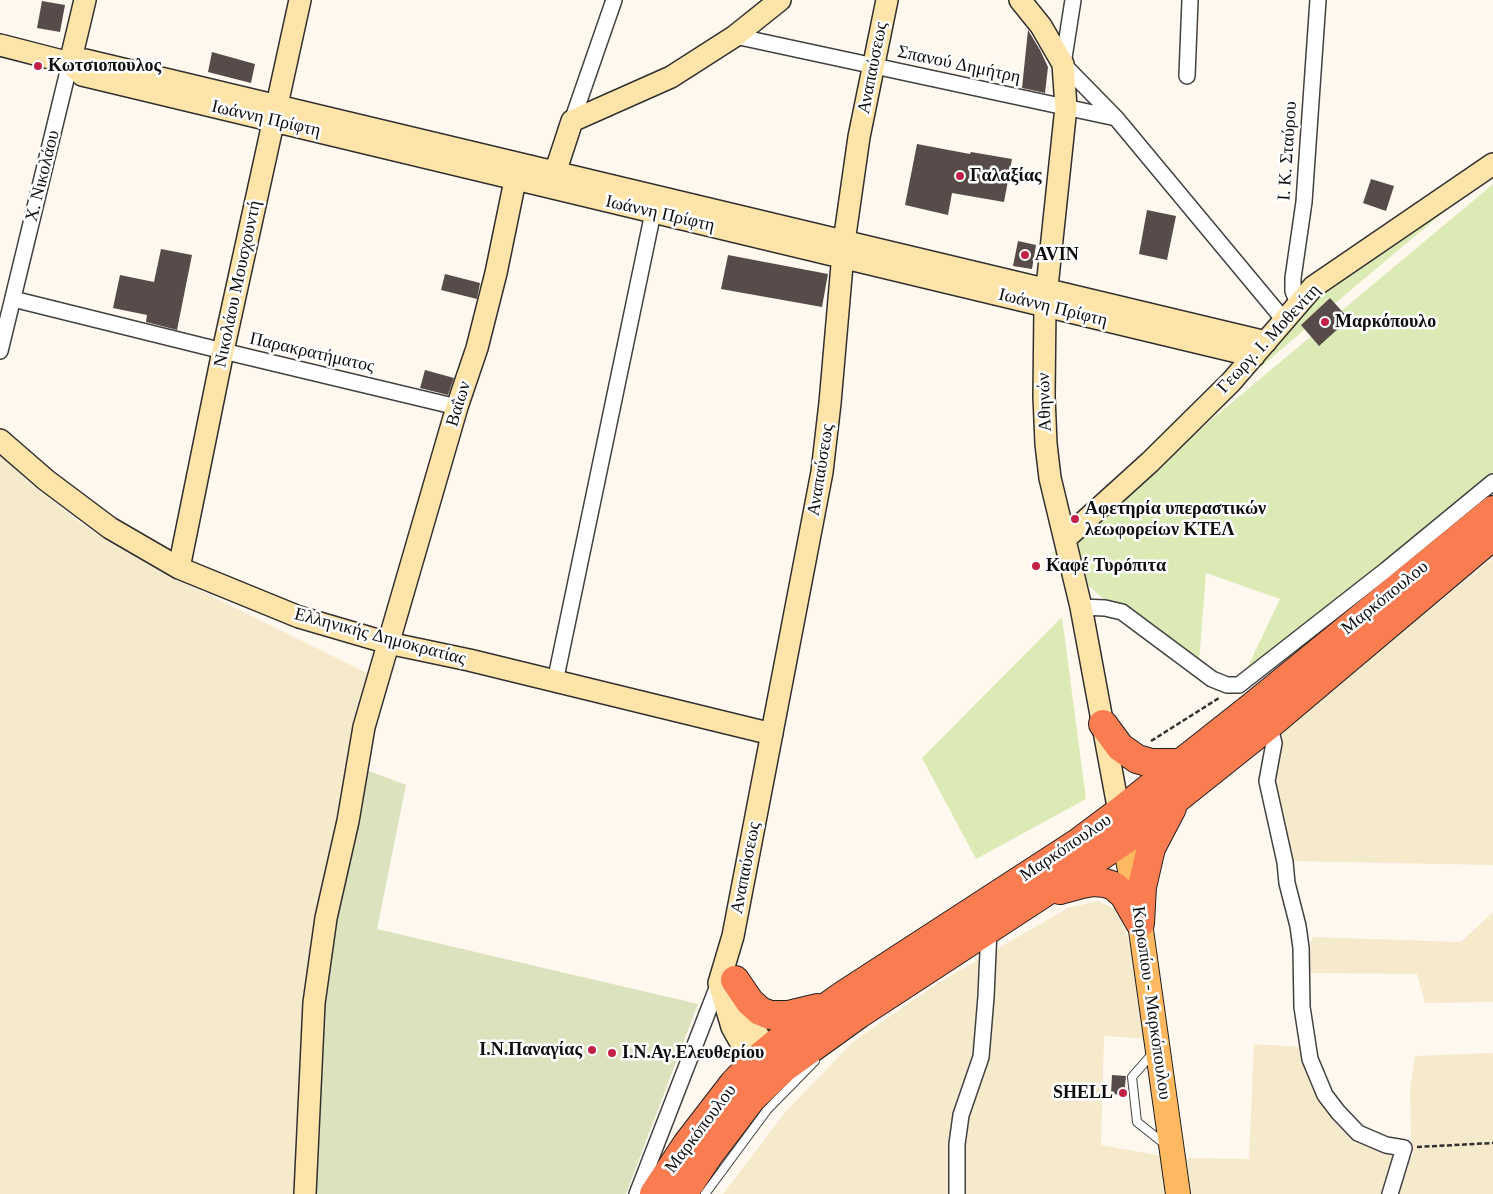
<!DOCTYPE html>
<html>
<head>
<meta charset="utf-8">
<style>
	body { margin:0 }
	canvas { display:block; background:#fff8ee }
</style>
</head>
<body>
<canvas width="1493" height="1194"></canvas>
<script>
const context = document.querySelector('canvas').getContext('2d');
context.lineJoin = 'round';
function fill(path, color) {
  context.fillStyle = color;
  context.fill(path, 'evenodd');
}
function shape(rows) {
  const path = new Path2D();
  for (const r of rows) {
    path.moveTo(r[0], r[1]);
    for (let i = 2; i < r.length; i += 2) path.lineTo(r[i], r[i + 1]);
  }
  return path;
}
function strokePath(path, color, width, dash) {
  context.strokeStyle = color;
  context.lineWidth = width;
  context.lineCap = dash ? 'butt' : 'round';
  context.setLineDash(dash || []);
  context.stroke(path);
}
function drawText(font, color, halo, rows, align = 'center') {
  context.font = font + ' Georgia,serif';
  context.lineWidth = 5;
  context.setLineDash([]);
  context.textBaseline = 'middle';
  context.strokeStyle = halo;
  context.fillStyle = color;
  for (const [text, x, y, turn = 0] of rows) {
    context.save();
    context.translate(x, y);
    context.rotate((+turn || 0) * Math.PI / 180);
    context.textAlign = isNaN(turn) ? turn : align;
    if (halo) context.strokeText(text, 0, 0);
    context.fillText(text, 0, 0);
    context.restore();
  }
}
fill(shape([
	[0,454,25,479,83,525,120,547,171,576,367,673,307,976,295,1194,0,1194],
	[1493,558,1493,865,1288,861,1270,782,1279,731],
	[1098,901,1118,910,1130,945,1150,1039,1104,1036,1101,1145,1162,1156,1168,1194,723,1194,786,1111,854,1041,940,982,1068,908],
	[1493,912,1493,1002,1425,1003,1417,974,1306,973,1308,948,1313,937,1461,942],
	[1254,1044,1302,1047,1315,1089,1337,1121,1366,1145,1392,1156,1413,1156,1411,1137,1410,1090,1415,1056,1493,1053,1493,1194,1183,1194,1180,1158,1249,1159]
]), '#f6eacd');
fill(shape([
	[1493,171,1352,289,1150,462,1298,304],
	[1493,184,1493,480,1239,685,1280,599,1206,573,1199,663,1116,610,1052,553],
	[1062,617,1086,799,976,859,922,758]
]), '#dcebb6');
fill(shape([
	[366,770,406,785,377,929,698,1004,626,1194,312,1194,317,1063,334,917]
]), '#dde2be');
fill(shape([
	[42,1,65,5,60,32,37,28],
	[1028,30,1040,50,1048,67,1045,93,1022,88],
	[212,52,255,64,251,83,208,72],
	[917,144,970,154,971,152,1012,159,1004,202,952,193,948,215,905,205],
	[1371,179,1394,186,1386,211,1363,203],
	[1147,210,1176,216,1167,260,1139,254],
	[1018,241,1036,245,1032,269,1013,266],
	[161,249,192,255,177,330,146,322,147,315,113,308,120,275,154,282],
	[728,255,828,274,822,307,721,289],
	[445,274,480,283,477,299,441,290],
	[1330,298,1349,319,1319,346,1301,325],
	[425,370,454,378,448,395,420,388],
	[1112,1075,1126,1076,1124,1095,1111,1094]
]), '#574c4a');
const lane = shape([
	[1153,1053,1132,1077,1137,1122,1166,1145],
	[705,1194,767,1110,815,1061]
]);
const street = shape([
	[1073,0,1063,64,1116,118,1284,320],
	[735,36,1116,118],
	[1187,76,1190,0],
	[572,121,614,0],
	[13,299,223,351,457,407],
	[1298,304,1293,291,1293,278,1304,202,1318,0],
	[0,351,70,63],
	[1081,607,1105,608,1122,612,1212,679,1227,685,1239,685,1386,570,1493,482],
	[555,682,655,203],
	[1269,725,1274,743,1267,781,1285,862,1287,883,1298,926,1301,948,1302,1007,1310,1059,1325,1095,1338,1112,1358,1133,1386,1145,1404,1148,1390,1194],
	[637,1194,719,983],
	[957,1194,957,1144,961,1115,981,1057,986,997,989,929]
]);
const secondary = shape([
	[1020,0,1041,26,1063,64,1066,107,1045,306,1044,396,1046,444,1050,478,1081,607,1119,812],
	[0,45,70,63,85,60,1266,342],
	[70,63,82,75,1254,356],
	[70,63,85,0],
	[551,185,572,121,671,77,735,36,780,0],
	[0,440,46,480,110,528,179,568,299,617,388,643,469,660,772,734],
	[1065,539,1150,462,1231,382,1313,287,1493,164],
	[179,568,223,351,300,0],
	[739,993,751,1022,759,1037,779,1061],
	[765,1071,741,1043,732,1027,719,983,733,936,822,472,830,403,844,242,859,137,887,0],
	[305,1194,314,1003,326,918,348,821,364,727,457,407,477,348,496,273,518,166]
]);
const primary = shape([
	[1121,823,1140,923,1178,1194]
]);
const highway = shape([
	[1103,724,1120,747,1137,759,1151,763,1180,763],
	[1060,890,1082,884,1094,882,1105,883,1114,886,1124,895,1140,923],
	[1140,923,1142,887,1151,848,1172,808],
	[735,980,750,1002,760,1011,770,1015,788,1015,817,1008],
	[654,1194,687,1144,734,1083,756,1060,780,1040,845,994,1079,842,1119,812,1253,706,1493,510],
	[683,1194,708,1156,752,1098,784,1068,859,1014,1125,840,1269,725,1493,536]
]);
strokePath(lane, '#414141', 10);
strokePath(street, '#414141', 18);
strokePath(secondary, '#303030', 24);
strokePath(primary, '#1f1f1f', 26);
strokePath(highway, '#1f1f1f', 30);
strokePath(shape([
	[1151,741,1219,698],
	[1417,1147,1493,1143]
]), '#303030', 2.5, [5, 2.5]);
strokePath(lane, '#fff', 8);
strokePath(street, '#fff', 15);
strokePath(secondary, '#ffe4a9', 21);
strokePath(primary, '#fdb860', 24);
strokePath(highway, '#fa7d52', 28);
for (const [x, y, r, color] of [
	[38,66,5,"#c32048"],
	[960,176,5,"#c32048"],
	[1025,255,5,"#c32048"],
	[1325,322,5,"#c32048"],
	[1075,519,5,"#c32048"],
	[1036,566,5,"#c32048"],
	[592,1050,5,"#c32048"],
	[612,1053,5,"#c32048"],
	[1123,1093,5,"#c32048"]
]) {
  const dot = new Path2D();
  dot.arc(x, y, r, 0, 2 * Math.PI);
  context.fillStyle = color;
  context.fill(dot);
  strokePath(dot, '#fff', 2);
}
drawText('18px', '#0e0e0e', '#fff', [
	["Σπανού Δημήτρη",959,65,12],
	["Αναπαύσεως",873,68,-79],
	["Ιωάννη Πρίφτη",266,119,13],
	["Ι. Κ. Σταύρου",1288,151,-86],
	["Χ. Νικολάου",43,176,-76],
	["Ιωάννη Πρίφτη",660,214,13],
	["Νικολάου Μουσχουντή",238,284,-78],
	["Ιωάννη Πρίφτη",1053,308,14],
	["Γεωργ. Ι. Μοθενίτη",1269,339,-47],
	["Παρακρατήματος",312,353,13],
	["Αθηνών",1045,402,-92],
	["Βαΐων",459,404,-73],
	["Αναπαύσεως",821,470,-81],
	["Μαρκόπουλου",1385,598,-39],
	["Ελληνικής Δημοκρατίας",380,637,15],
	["Μαρκόπουλου",1066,848,-34],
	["Αναπαύσεως",746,868,-79],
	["Κορωπίου - Μαρκόπουλου",1151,1003,82],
	["Μαρκόπουλου",701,1129,-53]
]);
drawText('bold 18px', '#0e0e0e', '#fff', [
	["Κωτσιοπουλος",48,66],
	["Γαλαξίας",970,176],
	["AVIN",1035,255],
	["Μαρκόπουλο",1335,322],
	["Αφετηρία υπεραστικών",1085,509],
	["λεωφορείων ΚΤΕΛ",1085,530],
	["Καφέ Τυρóπιτα",1046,566],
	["Ι.Ν.Παναγίας",582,1050,"right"],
	["Ι.Ν.Αγ.Ελευθερίου",622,1053],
	["SHELL",1113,1093,"right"]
], 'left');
</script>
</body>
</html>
